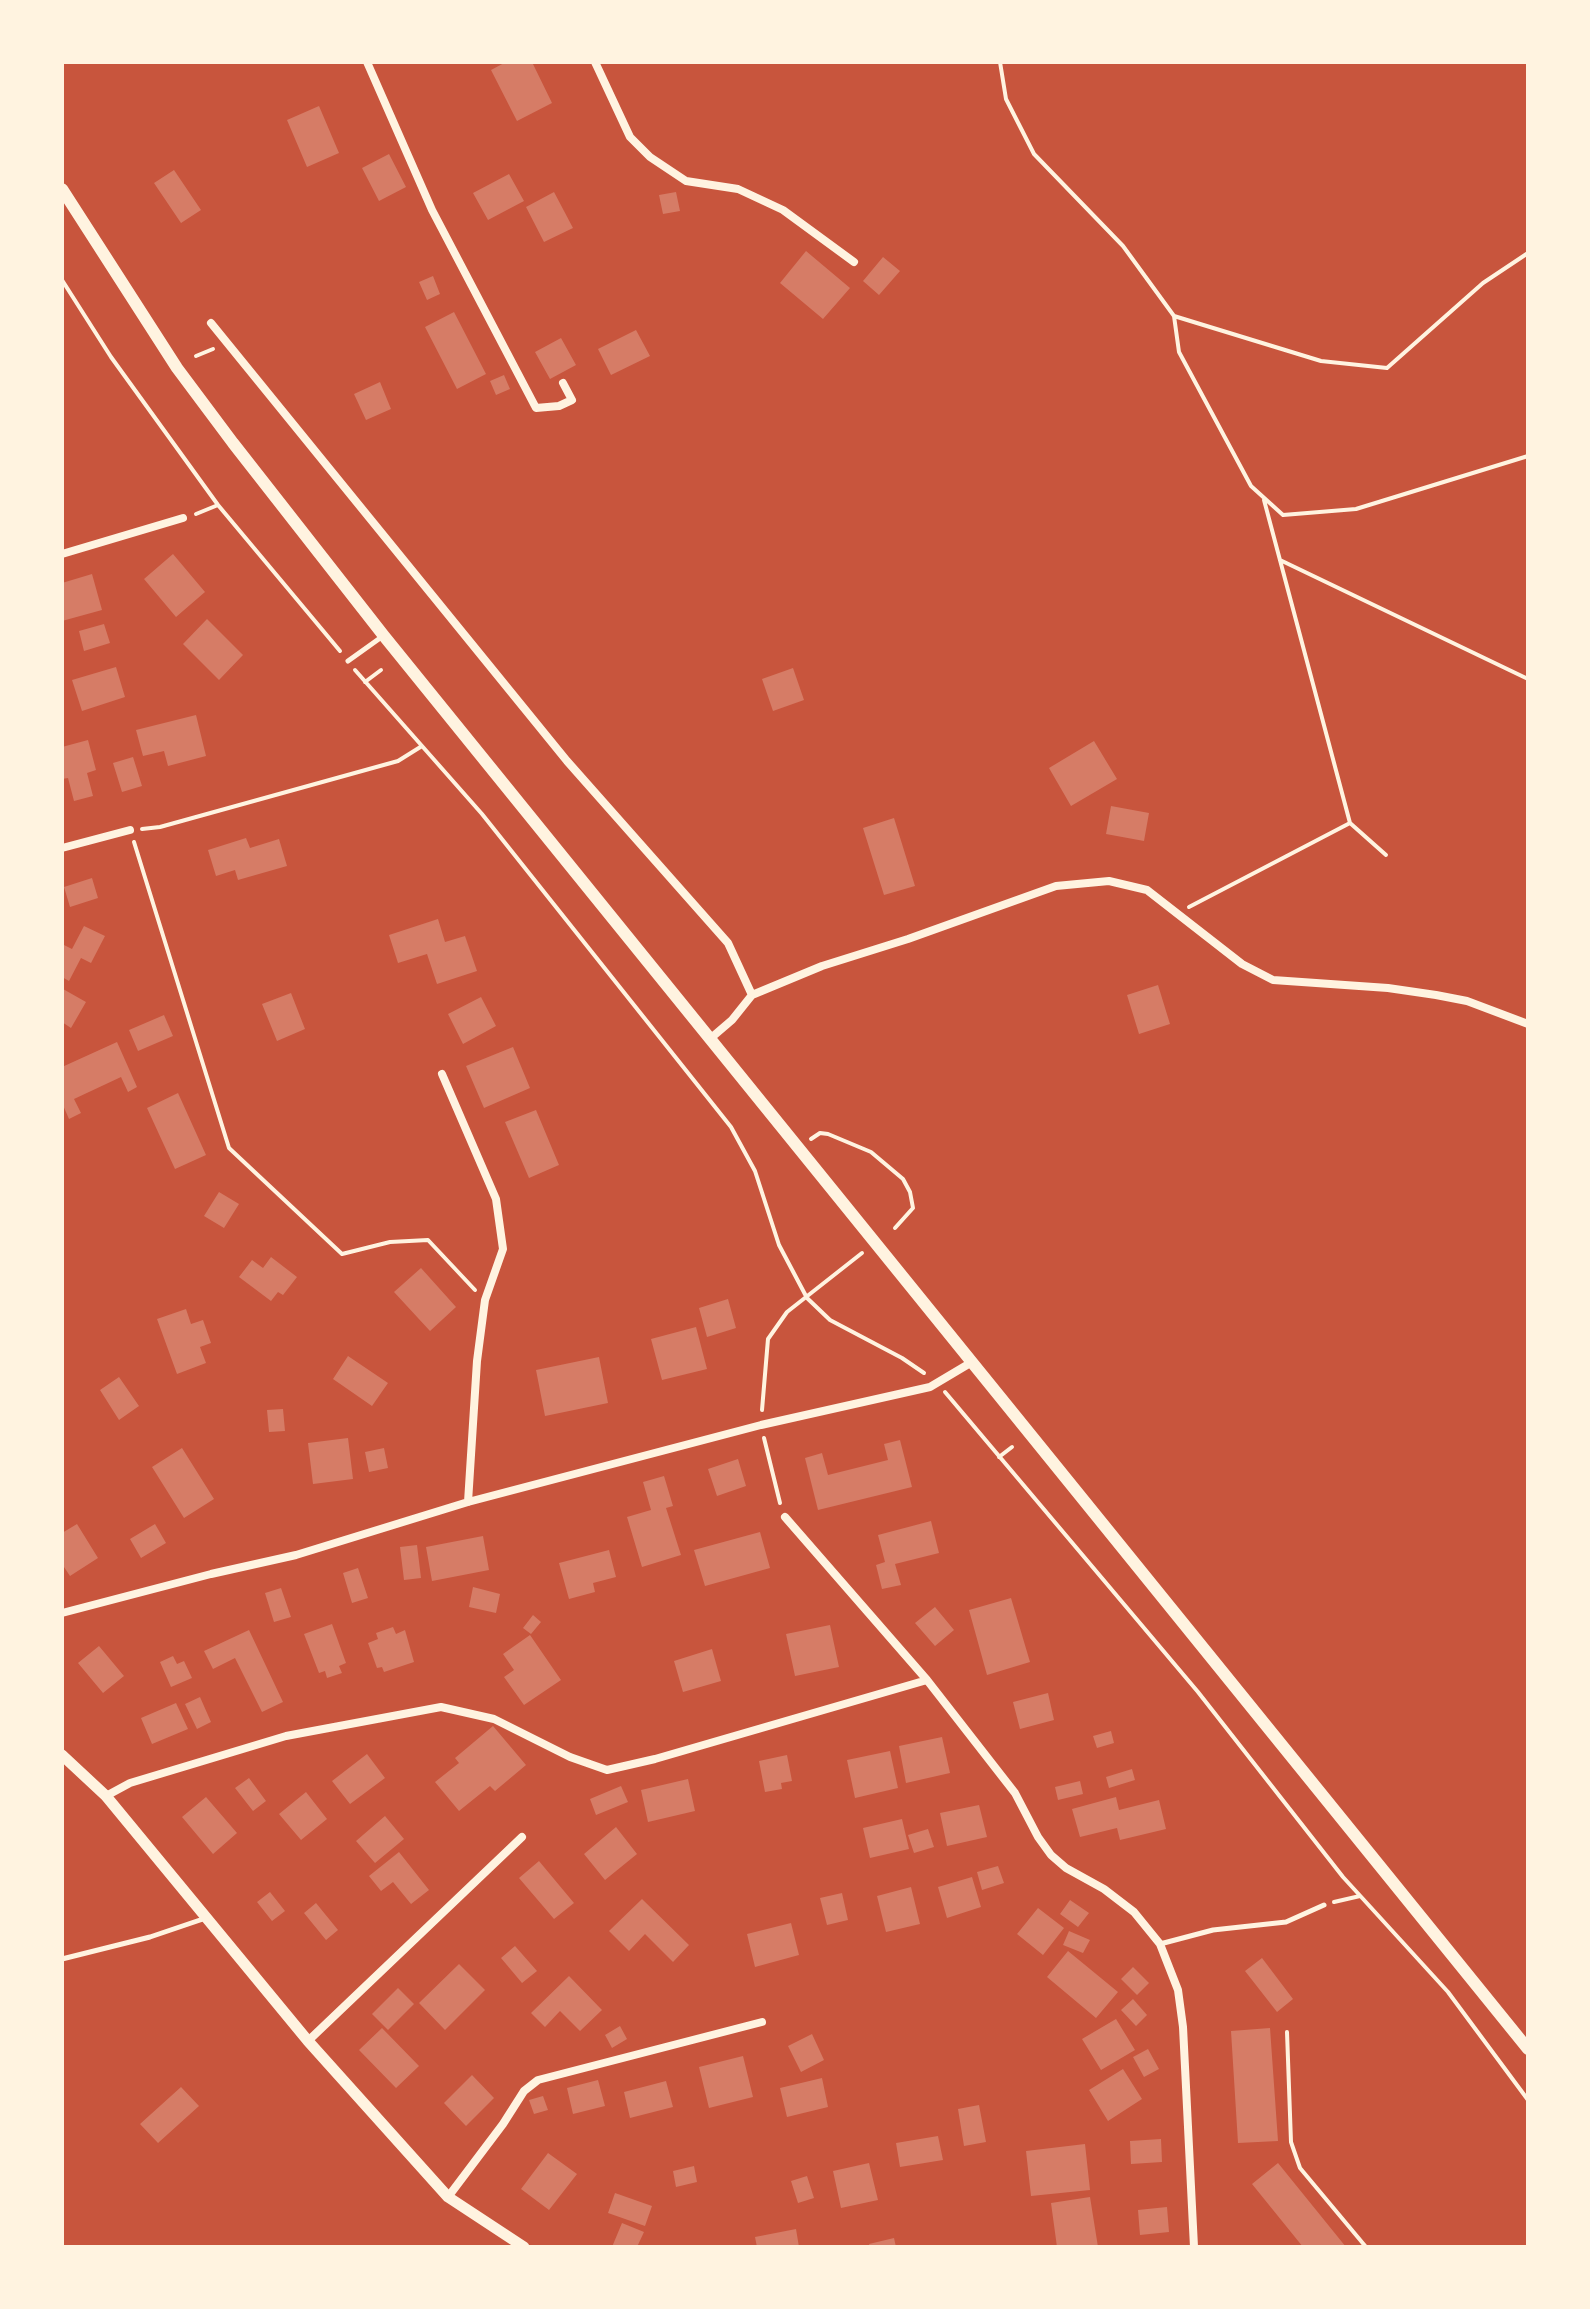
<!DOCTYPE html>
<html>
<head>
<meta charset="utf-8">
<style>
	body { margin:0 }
	#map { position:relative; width:1590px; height:2309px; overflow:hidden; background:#c8553d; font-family:"Public Sans",sans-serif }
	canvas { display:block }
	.frame { position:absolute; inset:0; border:64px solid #fff3e0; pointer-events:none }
</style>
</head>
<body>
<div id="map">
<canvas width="1590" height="2309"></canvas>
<div class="frame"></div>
</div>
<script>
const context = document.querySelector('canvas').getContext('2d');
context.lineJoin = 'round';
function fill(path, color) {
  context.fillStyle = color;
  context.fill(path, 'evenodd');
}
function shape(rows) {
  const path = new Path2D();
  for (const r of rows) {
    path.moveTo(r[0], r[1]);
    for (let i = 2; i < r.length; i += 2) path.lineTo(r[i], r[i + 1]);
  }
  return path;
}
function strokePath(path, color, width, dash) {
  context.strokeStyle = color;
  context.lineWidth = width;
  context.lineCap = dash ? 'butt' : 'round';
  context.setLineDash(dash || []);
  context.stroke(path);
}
fill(shape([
	[506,62,532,62,552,103,517,121,491,70],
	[319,106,339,153,307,167,287,120],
	[389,154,406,187,379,201,362,168],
	[174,170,201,210,181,223,154,183],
	[509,174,524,201,488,220,473,193],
	[554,192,573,228,544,242,526,207],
	[676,192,680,211,663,214,659,195],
	[806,251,850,288,823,319,780,283],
	[883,257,900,271,879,295,863,281],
	[433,276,440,294,427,300,419,282],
	[454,312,486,374,457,389,425,327],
	[636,330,650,356,611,375,598,349],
	[561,338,576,365,550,379,535,352],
	[504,375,510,389,496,395,490,381],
	[380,382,391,409,366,420,354,394],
	[173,554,205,592,176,617,144,579],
	[92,574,102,610,62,621,62,583],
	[207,619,243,655,219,680,183,644],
	[104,624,110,643,84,651,79,631],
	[116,667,125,697,82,711,72,680],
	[793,668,804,700,773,711,762,679],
	[196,715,206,756,168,766,164,751,143,756,136,730],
	[88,740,96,770,87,773,93,796,74,801,68,778,62,779,62,747],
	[1094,741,1117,779,1071,806,1049,768],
	[133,757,142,786,122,792,113,763],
	[1111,806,1149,813,1144,841,1106,834],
	[894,818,915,886,884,895,863,828],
	[246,838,250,848,279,839,287,866,238,880,235,870,216,876,208,850],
	[92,878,98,898,70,907,64,887],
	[438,919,445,942,465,936,477,971,437,984,427,954,398,963,389,935],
	[84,926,105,936,91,963,81,958,69,981,62,977,62,944,72,949],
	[1158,985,1170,1024,1139,1034,1127,995],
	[63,989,86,1002,71,1028,62,1022],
	[291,993,305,1029,277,1041,262,1004],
	[481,997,496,1026,463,1044,448,1014],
	[164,1015,173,1036,138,1051,129,1030],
	[117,1042,137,1087,128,1092,121,1077,74,1099,81,1113,69,1119,62,1103,62,1067],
	[513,1047,530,1088,484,1108,466,1066],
	[178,1093,206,1155,175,1169,147,1108],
	[536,1110,559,1165,529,1178,505,1122],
	[219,1192,239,1204,224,1228,204,1216],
	[271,1257,297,1277,283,1295,278,1292,271,1301,239,1277,252,1260,263,1268],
	[421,1268,456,1307,430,1331,394,1292],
	[728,1299,736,1328,707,1337,699,1308],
	[186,1309,191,1324,203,1320,211,1343,200,1347,206,1363,177,1374,157,1319],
	[696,1327,707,1369,662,1380,651,1339],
	[348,1356,388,1383,372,1406,333,1379],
	[599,1357,608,1403,545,1416,536,1370],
	[119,1377,139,1406,119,1420,100,1390],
	[283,1409,285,1431,269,1432,267,1410],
	[348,1438,353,1479,313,1484,308,1443],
	[900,1440,912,1487,818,1510,805,1458,822,1453,828,1475,888,1460,884,1444],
	[182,1448,214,1499,184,1518,152,1467],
	[384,1448,388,1468,369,1472,365,1452],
	[738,1459,746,1486,717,1496,708,1469],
	[664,1476,673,1506,666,1508,681,1555,642,1567,627,1517,651,1510,643,1482],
	[931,1521,939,1553,895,1564,901,1585,882,1589,876,1565,885,1562,878,1535],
	[77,1524,98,1558,70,1576,62,1564,62,1533],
	[155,1524,166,1543,141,1558,130,1539],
	[760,1532,770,1568,705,1586,694,1550],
	[483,1536,489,1570,432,1581,426,1547],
	[417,1545,421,1578,404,1580,400,1547],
	[609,1550,616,1577,593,1583,595,1592,569,1599,559,1563],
	[358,1568,368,1598,352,1603,343,1573],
	[473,1587,500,1594,496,1613,469,1607],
	[281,1588,291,1617,274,1622,265,1593],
	[1011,1598,1030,1662,987,1675,969,1610],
	[935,1607,954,1630,935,1646,915,1623],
	[533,1615,541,1622,531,1634,523,1628],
	[332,1624,346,1663,339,1666,342,1673,327,1678,325,1671,319,1673,304,1634],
	[830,1625,839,1667,795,1676,786,1634],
	[393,1627,396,1634,405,1630,414,1662,384,1672,382,1667,377,1668,368,1643,378,1639,376,1633],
	[249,1630,283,1702,262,1712,235,1658,213,1669,204,1651],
	[530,1635,561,1680,524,1705,504,1677,514,1670,503,1654],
	[99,1646,124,1676,103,1693,78,1663],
	[712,1649,721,1681,683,1692,674,1661],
	[173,1656,177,1664,184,1661,192,1678,171,1687,160,1662],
	[1048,1693,1054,1720,1020,1729,1013,1702],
	[200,1697,211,1722,197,1729,185,1704],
	[176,1703,188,1729,152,1744,141,1718],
	[493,1726,526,1765,495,1791,490,1786,459,1811,435,1782,459,1763,455,1758],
	[1111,1731,1114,1743,1097,1748,1093,1736],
	[942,1737,950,1773,906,1783,899,1746],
	[890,1751,898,1788,855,1798,847,1760],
	[367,1754,385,1778,350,1804,332,1781],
	[787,1755,792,1781,781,1783,782,1789,765,1792,759,1761],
	[1132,1769,1135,1780,1109,1788,1106,1777],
	[249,1778,266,1801,253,1811,235,1788],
	[688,1779,695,1811,648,1822,641,1790],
	[1080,1781,1083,1794,1058,1800,1055,1787],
	[621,1786,628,1802,596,1815,590,1799],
	[306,1792,327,1819,301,1840,279,1814],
	[206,1797,237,1833,213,1854,182,1817],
	[1116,1797,1119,1810,1159,1800,1166,1829,1120,1840,1117,1828,1080,1837,1072,1809],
	[979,1805,987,1837,947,1846,940,1813],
	[385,1816,404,1839,375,1863,356,1841],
	[902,1819,909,1849,870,1858,863,1828],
	[616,1827,637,1854,605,1880,584,1854],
	[928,1829,934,1847,914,1853,908,1835],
	[399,1852,429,1890,411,1904,393,1882,381,1891,369,1876],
	[539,1861,574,1903,554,1919,519,1878],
	[998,1866,1004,1883,982,1890,977,1872],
	[972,1877,981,1907,947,1918,938,1887],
	[911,1887,920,1924,886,1932,877,1896],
	[270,1892,285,1911,272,1921,257,1902],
	[842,1893,848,1920,827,1925,820,1898],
	[642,1899,689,1945,673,1962,645,1934,629,1951,609,1931],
	[1070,1900,1089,1913,1078,1927,1060,1914],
	[316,1903,338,1930,326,1940,304,1913],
	[1038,1908,1064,1928,1043,1955,1017,1934],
	[791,1923,799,1955,755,1967,747,1934],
	[1069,1931,1090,1940,1083,1953,1063,1945],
	[515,1946,537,1971,522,1983,501,1958],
	[1068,1951,1118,1992,1096,2018,1047,1977],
	[1262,1958,1293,1999,1277,2012,1245,1971],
	[459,1964,485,1990,445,2030,419,2003],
	[1133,1967,1149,1983,1137,1995,1121,1979],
	[569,1976,602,2010,580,2031,560,2011,545,2027,531,2013],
	[398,1988,414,2004,388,2030,372,2014],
	[1133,1999,1147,2015,1136,2026,1121,2010],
	[1116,2019,1135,2050,1101,2070,1082,2039],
	[620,2026,627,2039,612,2048,605,2035],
	[382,2028,419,2066,396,2088,359,2050],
	[1270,2028,1278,2141,1238,2143,1231,2031],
	[812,2034,824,2060,801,2072,788,2046],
	[1148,2049,1159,2069,1144,2077,1133,2057],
	[743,2056,753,2097,709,2108,699,2067],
	[1123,2069,1142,2099,1108,2121,1089,2090],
	[472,2075,494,2098,466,2126,444,2103],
	[822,2078,828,2107,787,2117,780,2088],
	[598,2080,605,2106,573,2114,567,2088],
	[666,2081,673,2107,630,2118,624,2092],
	[181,2087,199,2106,158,2143,140,2124],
	[543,2096,548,2110,534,2114,529,2100],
	[979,2105,986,2142,964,2146,958,2109],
	[938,2136,943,2160,900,2167,896,2143],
	[1161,2139,1162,2162,1131,2164,1130,2141],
	[1085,2144,1090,2190,1031,2196,1026,2151],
	[548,2153,577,2174,549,2210,521,2189],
	[869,2163,878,2200,841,2208,833,2171],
	[1278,2163,1346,2247,1303,2247,1252,2184],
	[694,2166,697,2182,676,2187,673,2171],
	[807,2176,814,2198,798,2203,791,2181],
	[615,2193,652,2206,645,2226,608,2213],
	[1090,2197,1098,2247,1057,2247,1051,2203],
	[1167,2207,1169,2232,1140,2235,1138,2210],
	[622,2223,644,2232,637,2247,612,2247],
	[796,2229,799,2247,757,2247,755,2237],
	[894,2238,896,2247,870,2247,869,2244]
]), '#d67c66');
strokePath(shape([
	[1000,62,1006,99,1034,154,1123,246,1174,316,1321,361,1387,368,1483,283,1528,253],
	[62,280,111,357,218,505,340,651],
	[1174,316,1179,352,1251,486,1283,515,1356,509,1528,456],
	[196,356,213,349],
	[1264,500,1350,823,1386,855],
	[196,514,218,505],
	[1280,560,1528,679],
	[355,670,482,814,731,1127,755,1171,779,1245,807,1298,830,1320,902,1358,924,1373],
	[365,682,381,670],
	[142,829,160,827,398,761,422,746],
	[134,842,229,1148,342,1254,390,1242,428,1240,475,1290],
	[1189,907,1350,823],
	[811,1139,820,1133,828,1134,871,1152,903,1179,910,1192,913,1208,895,1228],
	[945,1392,1198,1692,1343,1877,1448,1992,1528,2100],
	[762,1410,768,1339,787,1312,862,1253],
	[764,1438,780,1503],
	[999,1457,1012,1447],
	[1334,1902,1360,1896],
	[1287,2032,1291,2142,1300,2168,1366,2247]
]), '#fff3e0', 4);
strokePath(shape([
	[348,661,383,636],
	[1160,1944,1213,1930,1286,1922,1324,1905],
	[62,1959,150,1937,206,1918]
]), '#fff3e0', 5);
strokePath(shape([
	[367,62,432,210,536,408,559,406,572,400,563,383],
	[595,62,630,137,650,157,686,181,738,189,783,210,854,262],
	[211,323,567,761,728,943,752,995],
	[62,554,183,518],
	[62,848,130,830],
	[711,1038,732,1020,752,995,822,966,908,939,1056,886,1109,881,1147,890,1242,964,1273,980,1388,988,1436,995,1467,1001,1528,1024],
	[442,1074,496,1199,503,1249,485,1300,477,1361,468,1502],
	[785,1517,927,1680,1015,1793,1038,1837,1051,1855,1066,1868,1104,1889,1134,1912,1160,1944,1178,1990,1183,2027,1194,2247],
	[62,1613,211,1574,296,1555,468,1502,761,1425,930,1387,972,1362],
	[106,1796,130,1783,286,1736,441,1707,494,1719,570,1757,607,1770,655,1759,927,1680],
	[308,2041,522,1837],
	[448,2197,503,2124,524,2091,538,2080,762,2022]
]), '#fff3e0', 8);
strokePath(shape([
	[62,1755,106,1796,308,2041,448,2197,524,2247]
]), '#fff3e0', 11);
strokePath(shape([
	[62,189,177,368,233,443,384,636,1528,2049]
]), '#fff3e0', 12);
</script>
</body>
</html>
